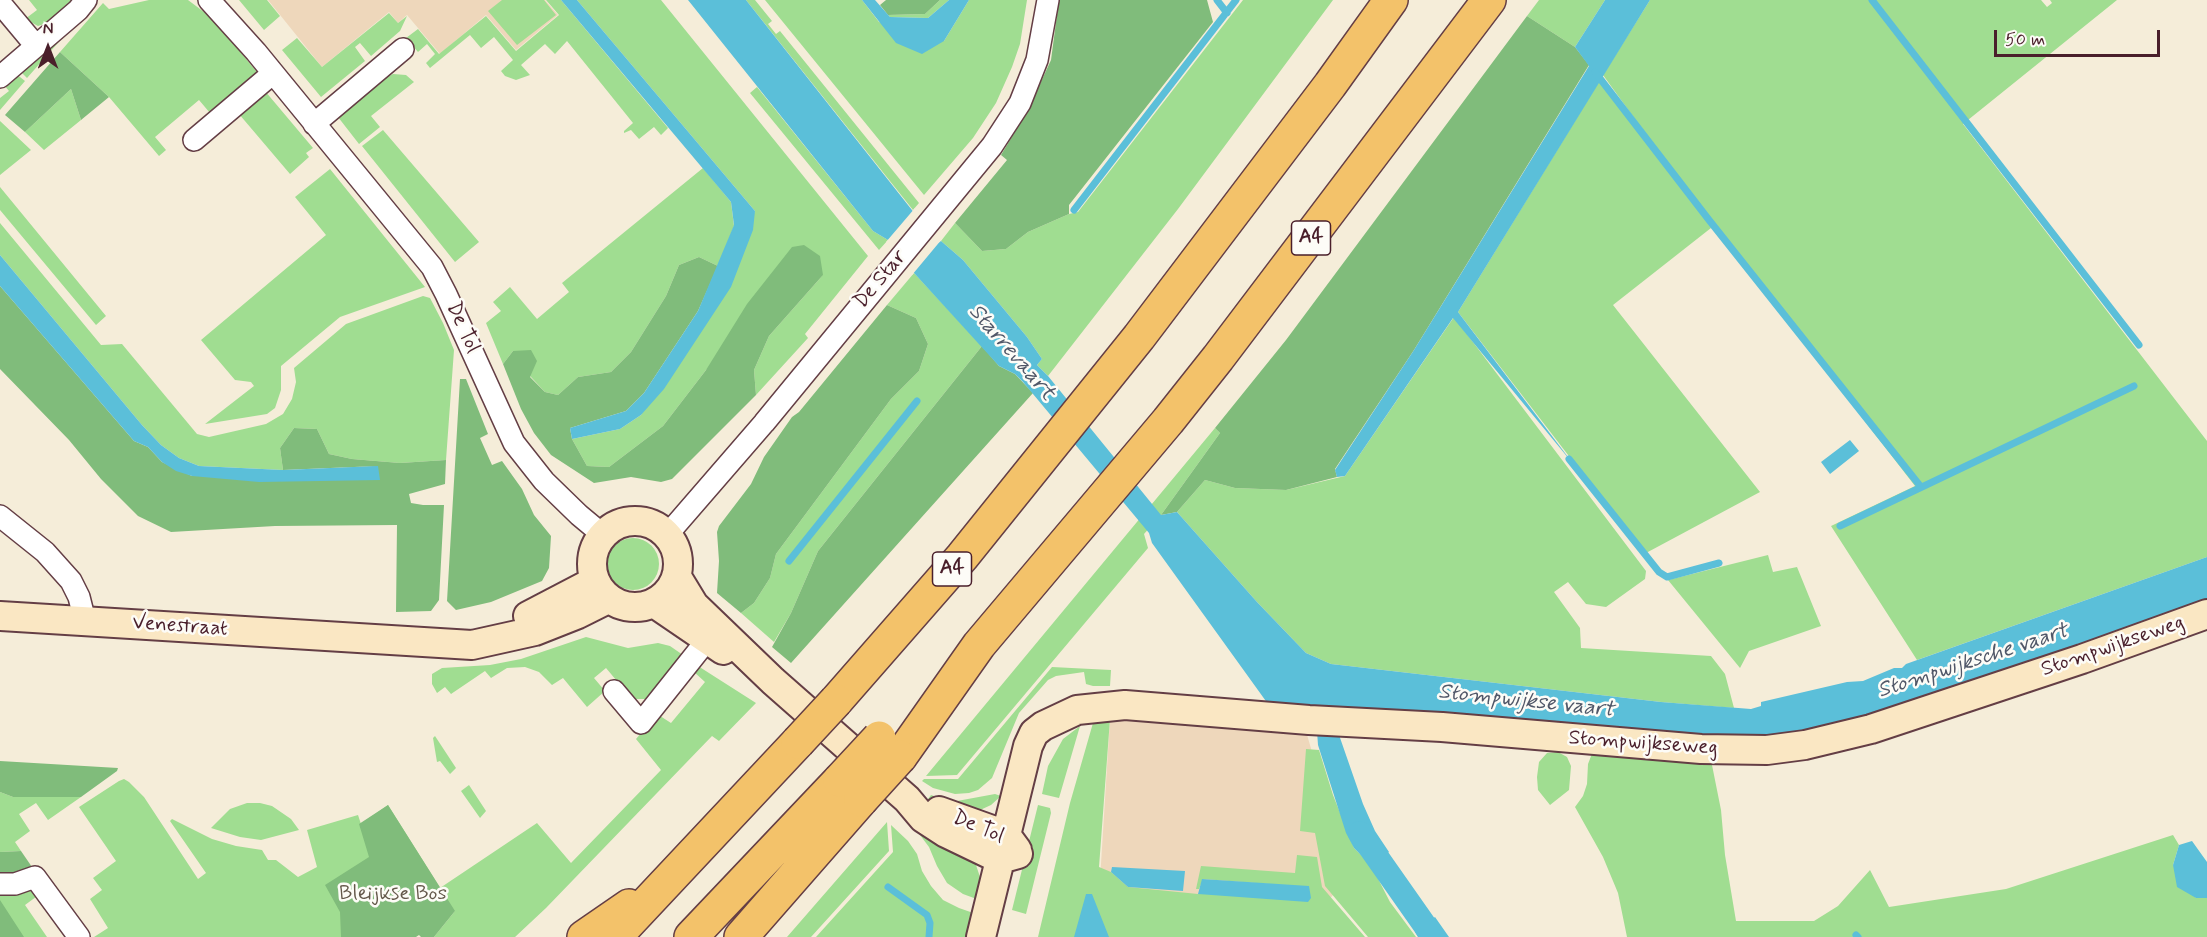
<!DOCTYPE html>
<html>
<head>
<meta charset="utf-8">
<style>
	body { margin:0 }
	#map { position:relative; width:2207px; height:937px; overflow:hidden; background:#f5edd9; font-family:Mynerve,sans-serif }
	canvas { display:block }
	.north { position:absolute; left:18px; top:18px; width:60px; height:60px; -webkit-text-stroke:4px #fdfcf7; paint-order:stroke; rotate:0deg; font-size:16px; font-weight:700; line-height:24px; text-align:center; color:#4a1f2b }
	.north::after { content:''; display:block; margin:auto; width:21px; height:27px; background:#4a1f2b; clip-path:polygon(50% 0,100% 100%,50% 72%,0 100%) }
	.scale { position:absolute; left:1994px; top:30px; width:166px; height:27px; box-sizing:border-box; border:3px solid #4a1f2b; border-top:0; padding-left:8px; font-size:18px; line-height:21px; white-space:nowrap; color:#4a1f2b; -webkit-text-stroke:4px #fdfcf7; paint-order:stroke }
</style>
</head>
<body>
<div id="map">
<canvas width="2207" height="937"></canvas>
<div class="north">N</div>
<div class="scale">50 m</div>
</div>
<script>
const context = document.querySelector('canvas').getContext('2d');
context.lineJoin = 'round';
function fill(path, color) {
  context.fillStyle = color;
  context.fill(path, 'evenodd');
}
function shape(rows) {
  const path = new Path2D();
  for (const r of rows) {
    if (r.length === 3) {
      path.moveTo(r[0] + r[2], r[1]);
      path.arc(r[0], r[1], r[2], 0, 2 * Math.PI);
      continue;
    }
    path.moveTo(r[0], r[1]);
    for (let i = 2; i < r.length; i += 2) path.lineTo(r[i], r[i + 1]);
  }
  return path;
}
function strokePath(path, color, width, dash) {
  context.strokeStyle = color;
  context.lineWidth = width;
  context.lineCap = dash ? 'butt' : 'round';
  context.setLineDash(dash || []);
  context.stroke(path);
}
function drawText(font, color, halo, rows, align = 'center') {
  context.font = font + ' Mynerve,sans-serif';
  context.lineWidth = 5;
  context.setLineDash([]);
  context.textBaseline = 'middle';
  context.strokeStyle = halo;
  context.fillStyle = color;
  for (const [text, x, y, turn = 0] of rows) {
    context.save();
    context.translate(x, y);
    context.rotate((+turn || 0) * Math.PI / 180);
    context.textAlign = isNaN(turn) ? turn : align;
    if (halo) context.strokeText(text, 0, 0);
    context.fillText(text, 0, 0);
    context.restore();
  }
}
fill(shape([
	[268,0,545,0,558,15,516,50,486,15,440,54,407,15,398,23,389,12,322,67],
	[1124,716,1305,728,1332,820,1359,865,1320,910,1099,896,1110,719]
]), '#eed7bb');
fill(shape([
	[29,0,74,0,53,21,38,26,25,19,37,10],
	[149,0,188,0,212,18,257,72,210,113,199,100,155,137,166,150,159,156,109,97,60,52,103,3,109,9],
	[239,0,267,0,280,16,264,30],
	[502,0,544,0,556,15,517,45,488,11],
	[546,0,561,0,668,128,661,135,654,127,639,139,631,130,624,133,624,131,633,123,567,41,555,54,545,44,521,65,530,75,516,80,505,76,501,71,513,60,494,37,481,48,470,35,430,68,426,63,435,54,427,44,418,52,406,38,418,29,439,54,486,16,516,51,559,15],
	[577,0,661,0,868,256,805,334,808,338,756,395,754,370,769,336,823,275,706,370,663,426,609,467,587,466,572,439,620,429,641,415,755,211],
	[746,0,755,0,772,21,768,24,776,34,780,31,919,203,913,210],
	[765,0,862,0,879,22,944,41,969,0,1027,0,1020,44,1012,67,996,103,973,138,924,195],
	[940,0,949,0,928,18,890,17,888,15,925,14],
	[1243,0,1333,0,1178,209,1048,376,1037,365,1042,359,1027,337,963,260,941,241,955,223,982,251,1006,249,1028,232,1069,214,1078,212],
	[1539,0,1605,0,1575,47,1527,16],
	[1650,0,2041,0,2047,7,2052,3,2050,0,2117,0,1963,124,2207,441,2207,557,1917,660,1831,526,1915,486,1710,221,1711,228,1613,305,1760,492,1646,553,1575,464,1458,312,1600,80,1690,195,1603,75],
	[389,13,398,23,407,16,400,31,371,56,360,43,355,47,365,61,321,97,282,50,297,38,322,67],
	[80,18,27,78,19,70],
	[15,73,25,81,0,110,0,98,9,91,3,84],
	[393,74,406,75,414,82,371,116,380,127,359,144,338,117,387,77],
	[757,87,873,231,888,240,879,250,750,93],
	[71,89,81,120,44,150,25,132],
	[265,91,313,148,306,153,309,157,290,174,239,114],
	[0,121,31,150,0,175],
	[383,130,479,242,455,262,362,146],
	[703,168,731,202,734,226,718,266,699,257,679,265,666,296,631,352,611,372,578,377,558,395,545,392,530,376,513,351,503,364,486,323,501,311,493,302,510,287,537,319,569,292,562,283],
	[330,169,425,287,340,317,281,366,281,390,275,408,267,414,205,424,254,386,251,382,235,380,201,340,326,235,295,197],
	[0,187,106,316,96,325,0,210],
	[0,223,101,345,122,344,197,434,209,437,266,424,283,414,292,399,296,382,294,368,346,324,423,296,430,298,443,323,454,350,446,460,400,463,352,459,329,454,317,429,294,428,280,448,283,470,199,466,179,458,161,445,142,425,0,255],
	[914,273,982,346,818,551,791,613,774,642,741,613,754,603,770,578,776,554,891,399,919,371,928,344,916,318,887,305],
	[1454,317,1646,571,1645,579,1606,607,1586,604,1568,582,1554,592,1580,628,1581,648,1711,656,1725,674,1734,708,1661,702,1331,664,1306,653,1257,602,1177,512,1205,480,1235,488,1286,490,1345,476],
	[1215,428,1220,433,1161,515,1144,534,1148,548,957,775,926,776],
	[633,564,26],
	[1768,555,1773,572,1797,567,1821,626,1749,651,1740,668,1668,580],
	[586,637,628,648,658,643,670,646,683,655,645,699,632,699,606,668,594,678,605,691,587,707,563,678,552,685,539,672,525,667,507,668,491,678,485,671,451,694,445,687,437,693,432,684,432,674,442,668,490,665,521,659],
	[698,666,756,703,719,741,712,736,546,908,515,937,434,937,455,911,411,937,94,937,108,928,90,899,102,890,93,878,116,861,79,807,119,781,124,779,129,782,144,797,198,879,206,873,170,821,172,819,212,839,236,846,262,850,268,860,276,860,298,877,317,867,307,830,358,815,361,824,388,805,440,888,537,823,571,863,661,770,636,739,657,714,671,723,705,682,693,671],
	[1052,667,1111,670,1110,686,1093,686,1086,684,1084,672,1056,676,1048,680,1019,713,992,778,978,790,969,793,955,794,933,788,922,781,924,779,958,779],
	[1110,719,1099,867,1111,872,1128,887,1198,894,1309,887,1203,879,1199,889,1196,889,1201,866,1295,873,1297,855,1317,857,1322,887,1365,937,1038,937,1070,803,1093,723],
	[1080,726,1059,798,1042,794,1048,766,1063,739],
	[435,736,456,768,450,774,440,761,437,762,433,738],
	[1306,749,1319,750,1333,795,1354,848,1371,865,1390,902,1416,937,1368,937,1325,886,1315,833,1300,831],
	[1593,751,1711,760,1721,810,1725,855,1736,921,1814,921,1838,906,1870,870,1889,907,2006,889,2173,835,2179,845,2173,865,2196,898,2207,898,2207,937,1627,937,1618,893,1603,857,1575,807,1583,796,1587,784,1588,764],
	[1558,752,1567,757,1571,766,1569,790,1550,805,1538,790,1537,777,1539,762,1547,753],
	[469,785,486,811,480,818,461,791],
	[0,792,13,797,81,797,48,820,36,803,19,814,30,831,15,842,21,851,0,852],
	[995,794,1001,796,991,805,978,811,936,805,928,799,931,795,943,799,957,801],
	[247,803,260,803,272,806,291,819,299,830,261,840,240,837,211,828,230,809],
	[1038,805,1050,808,1051,813,1026,914,1012,910],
	[908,819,974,859,980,877,982,901,963,894,947,883,937,866,929,847],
	[887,822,889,851,811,937,787,937],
	[891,825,908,841,917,854,922,871,931,886,943,900,959,908,979,915,973,937,816,937,893,852],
	[30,887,40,894,25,905,47,937,0,937,0,891]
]), '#a0dd91');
fill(shape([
	[886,0,940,0,925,14,888,15,880,5],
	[1059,0,1207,0,1213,22,1069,205,1069,214,1028,232,1006,249,982,251,955,223,1007,160,1001,155,1028,110,1051,60],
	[1527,16,1575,47,1589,65,1414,350,1335,469,1337,477,1286,490,1235,488,1205,480,1177,512,1161,515,1220,433,1215,428,1286,340],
	[60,52,109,97,81,120,71,89,25,132,5,115],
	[804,245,820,256,823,275,769,336,754,370,756,395,672,479,661,482,631,477,594,483,551,455,534,433,521,409,503,364,513,351,531,350,537,361,530,377,545,392,558,395,578,377,611,372,631,352,666,296,679,265,699,257,718,266,698,311,644,393,626,411,570,428,572,439,587,466,609,467,663,426,706,370,747,304,792,247],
	[0,286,134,441,148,447,162,462,192,476,378,466,283,470,280,448,294,428,317,429,329,454,352,459,400,463,446,460,445,484,409,494,411,503,423,505,444,505,439,600,431,611,396,612,397,525,275,526,171,532,138,516,101,479,69,440,0,369],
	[887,305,916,318,928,344,919,371,891,399,776,554,770,578,754,603,741,613,717,593,719,561,717,532,719,526,751,484,764,457,792,417,799,412],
	[982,346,999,366,1015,374,1033,393,791,663,772,647,791,613,818,551],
	[460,379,466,379,488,434,480,438,492,465,502,461,522,489,534,515,551,536,549,568,542,581,491,602,456,610,447,601],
	[0,761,118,768,117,771,81,797,13,797,0,792],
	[388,805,455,911,434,937,421,937,419,935,416,937,341,937,340,912,325,885,369,857,359,824],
	[21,851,32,867,0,879,0,852],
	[0,900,24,937,0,937]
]), '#80bc7b');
fill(shape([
	[561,0,577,0,755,211,753,230,731,287,664,389,641,415,620,429,572,439,570,428,626,411,644,393,698,311,734,225,731,202],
	[688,0,746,0,938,243,941,241,963,260,1027,337,1042,359,1037,365,1048,376,1161,515,1177,512,1257,602,1306,653,1331,664,1661,702,1751,709,1761,706,1761,702,1847,682,1863,681,1894,668,1902,668,1906,664,2207,557,2207,603,2082,648,1811,733,1751,740,1338,732,1363,804,1375,831,1389,852,1371,865,1354,848,1346,833,1318,745,1317,731,1268,704,1152,543,1149,533,1023,382,1015,374,999,366,914,273,888,240,873,231],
	[862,0,875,0,890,17,928,18,949,0,969,0,944,41,922,54,896,43],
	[1605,0,1650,0,1458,312,1574,465,1453,318,1345,476,1337,477,1335,470,1414,350,1589,66,1575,47],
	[0,255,142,425,161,445,179,458,199,466,283,470,378,466,380,480,259,482,192,476,176,471,162,462,148,447,134,441,0,286],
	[1850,440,1859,451,1830,474,1821,462],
	[2192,841,2207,862,2207,898,2196,898,2177,887,2173,865,2179,845],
	[1112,867,1185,871,1183,891,1128,887,1111,872],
	[1202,879,1309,886,1311,898,1308,902,1198,894],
	[1086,894,1092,894,1109,937,1074,937],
	[1435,917,1449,937,1418,937,1415,932]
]), '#5bbfd9');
fill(shape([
	[915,208,938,239,942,239,912,275,886,242]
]), '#f5edd9');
strokePath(shape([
	[1217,0,1227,13],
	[1872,0,2139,345],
	[1595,72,1709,220,1921,487],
	[1074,210,1236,0],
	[1569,459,1659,572,1667,577,1719,563],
	[1840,526,2134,386],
	[789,561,917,401],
	[888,887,927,915,930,923,929,937],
	[1856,935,1858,937]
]), '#5bbfd9', 7);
strokePath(shape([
	[1360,833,1433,937]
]), '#5bbfd9', 24);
const street = shape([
	[209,0,256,52,432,267,446,294,514,443,544,481,579,515,603,535],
	[0,3,36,46],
	[0,77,78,10,86,0],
	[314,124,403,49],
	[194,140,272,74],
	[0,516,45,552,71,581,79,597,85,621],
	[667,535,764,423,992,146,1020,103,1037,60,1048,0],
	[614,691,641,723,707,640],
	[0,884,15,884,35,877,79,937]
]);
const secondary = shape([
	[635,564,43],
	[677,577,694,605,773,681,907,799,923,818,946,833,1000,859,1018,854],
	[654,603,723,650],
	[0,616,472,645,535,631,578,614,608,599],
	[528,616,595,581],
	[939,811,1006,835,1017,850],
	[981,937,1028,746,1034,733,1043,726,1077,710,1125,705,1309,720,1442,727,1701,749,1767,750,1805,745,1871,729,2082,659,2207,614]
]);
const highway = shape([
	[836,701,962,557,1139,337,1330,85,1391,0],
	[900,757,979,645,1168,421,1218,358,1489,0],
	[584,937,629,906],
	[615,937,798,742],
	[691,937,840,780],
	[741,937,861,800]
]);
strokePath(street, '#643e45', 24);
strokePath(secondary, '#643e45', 32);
strokePath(highway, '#643e45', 36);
strokePath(street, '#fff', 21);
strokePath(secondary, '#fae7c3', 28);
strokePath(highway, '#f3c26a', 33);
const highwayBridge = shape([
	[798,742,836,701],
	[840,780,879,738],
	[861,800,900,757]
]);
strokePath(highwayBridge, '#643e45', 36, []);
strokePath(highwayBridge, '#f3c26a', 33);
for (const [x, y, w] of [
	[1311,238,39],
	[952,569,39]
]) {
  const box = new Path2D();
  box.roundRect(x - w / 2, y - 17, w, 34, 4.5);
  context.fillStyle = '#fdfcf7';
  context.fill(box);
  strokePath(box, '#4a1f2b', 1.5);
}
drawText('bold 20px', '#4a1f2b', null, [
	["A4",1311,238],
	["A4",952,569]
]);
drawText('21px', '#4a1f2b', '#fdfcf7', [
	["De Star",881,280,-50],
	["De Tol",462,328,66],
	["Venestraat",180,627,4],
	["Stompwijkseweg",2113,647,-19],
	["Stompwijkseweg",1643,744,4],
	["De Tol",978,828,23]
]);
drawText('21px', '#64584a', '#fdfcf7', [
	["Bleijkse Bos",393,895]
]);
drawText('italic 22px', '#505768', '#fdfcf7', [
	["Starrevaart",1011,353,49],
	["Stompwijksche vaart",1973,662,-18],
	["Stompwijkse vaart",1526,702,6]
]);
</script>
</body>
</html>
